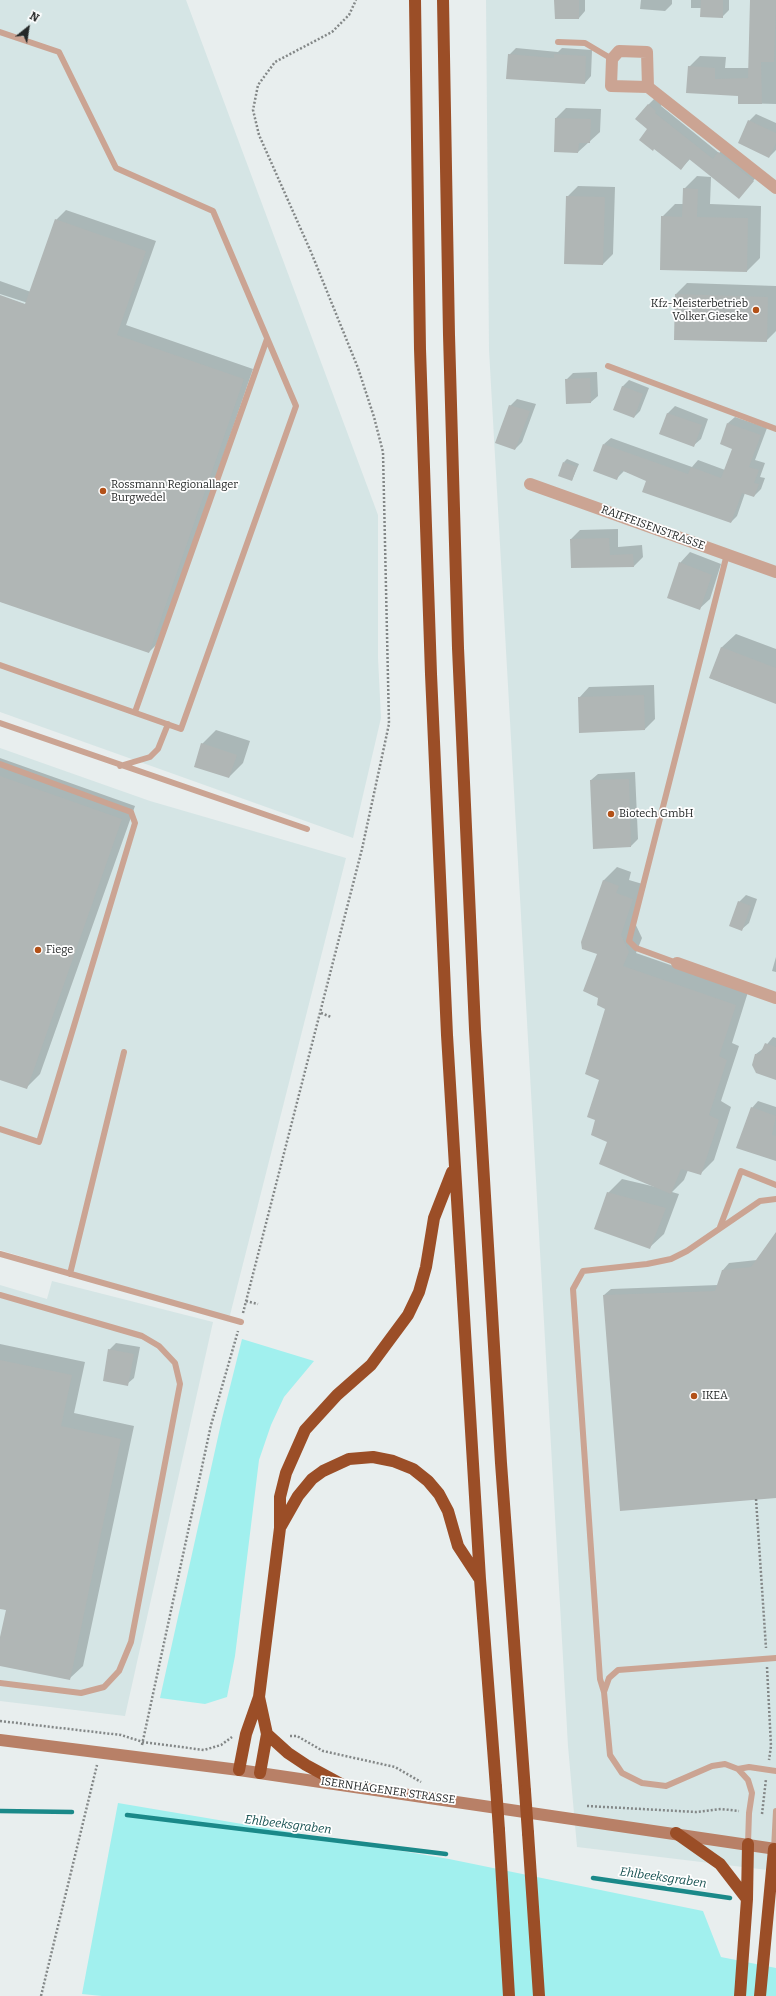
<!DOCTYPE html>
<html>
<head>
<meta charset="utf-8">
<style>
	body { margin:0 }
	#map { position:relative; width:776px; height:1996px; overflow:hidden; background:#e8eeee; font-family:Bitter,serif }
	canvas { display:block }
	.north { position:absolute; left:8px; top:8px; width:40px; height:40px; -webkit-text-stroke:3px #fff; paint-order:stroke; rotate:30deg; font-size:11px; font-weight:700; line-height:16px; text-align:center; color:#252828 }
	.north::after { content:''; display:block; margin:auto; width:14px; height:18px; background:#252828; clip-path:polygon(50% 0,100% 100%,50% 72%,0 100%) }
</style>
</head>
<body>
<div id="map">
<canvas width="776" height="1996"></canvas>
<div class="north">N</div>
</div>
<script>
const context = document.querySelector('canvas').getContext('2d');
context.lineJoin = 'round';
function fill(path, color) {
  context.fillStyle = color;
  context.fill(path, 'evenodd');
}
function shape(rows) {
  const path = new Path2D();
  for (const r of rows) {
    path.moveTo(r[0], r[1]);
    for (let i = 2; i < r.length; i += 2) path.lineTo(r[i], r[i + 1]);
  }
  return path;
}
function strokePath(path, color, width, dash) {
  context.strokeStyle = color;
  context.lineWidth = width;
  context.lineCap = dash ? 'butt' : 'round';
  context.setLineDash(dash || []);
  context.stroke(path);
}
function drawText(font, color, halo, rows, align = 'center') {
  context.font = font + ' Bitter,serif';
  context.lineWidth = 3.5;
  context.setLineDash([]);
  context.textBaseline = 'middle';
  context.strokeStyle = halo;
  context.fillStyle = color;
  for (const [text, x, y, turn = 0] of rows) {
    context.save();
    context.translate(x, y);
    context.rotate((+turn || 0) * Math.PI / 180);
    context.textAlign = isNaN(turn) ? turn : align;
    if (halo) context.strokeText(text, 0, 0);
    context.fillText(text, 0, 0);
    context.restore();
  }
}
fill(shape([
	[0,0,186,0,378,515,378,658,381,718,353,838,0,712],
	[486,0,776,0,776,1871,577,1847,568,1746,489,350],
	[0,748,150,801,346,858,229,1319,0,1250],
	[52,1281,213,1322,125,1716,0,1701,0,1285,47,1299]
]), '#d5e5e5');
fill(shape([
	[242,1339,314,1361,284,1397,271,1425,259,1460,235,1656,227,1697,205,1704,160,1698,222,1419],
	[118,1803,449,1859,703,1911,721,1957,776,1968,776,1996,102,1996,82,1994]
]), '#a1f0ee');
fill(shape([
	[555,0,585,0,585,11,579,18],
	[641,0,672,0,672,4,665,11,640,9],
	[691,0,729,0,729,10,722,17,702,8,691,8],
	[751,0,776,0,776,104,739,103,739,95,689,67,700,56,726,57,725,68,749,68],
	[516,48,558,52,562,48,592,50,591,76,585,83,509,55],
	[655,98,662,104,661,106,719,153,725,147,759,174,739,197,690,159,681,169,648,129,648,105],
	[566,108,601,109,600,132,578,152,556,118],
	[756,114,776,123,776,150,769,157,749,121],
	[697,176,711,177,710,204,761,206,760,258,747,271,662,217,675,204,683,204,684,189],
	[578,186,615,187,613,254,603,264,567,197],
	[66,210,156,241,126,325,253,369,159,642,149,652,0,601,0,296,30,306,31,304,0,294,0,281,31,292,56,220],
	[687,283,776,286,776,331,766,341,675,339,676,294],
	[597,372,598,396,591,402,567,403,566,380,573,373],
	[629,380,649,388,640,411,634,417,622,387],
	[517,399,536,404,522,442,515,449,510,406],
	[675,406,708,419,701,439,694,445,661,433,668,413],
	[735,417,767,428,755,460,765,463,760,477,765,478,761,489,754,496,745,493,737,516,731,522,648,480,624,471,617,478,604,444,611,438,692,467,698,460,725,470,733,448,728,423],
	[567,459,579,464,572,480,564,462],
	[618,529,618,547,642,545,643,557,634,566,571,539,580,530],
	[690,552,721,564,710,599,699,609,680,563],
	[736,634,776,649,776,703,710,678,722,647],
	[654,685,655,719,645,729,579,698,589,687],
	[216,730,250,741,243,763,229,777,202,744],
	[0,758,135,806,40,1074,26,1088,0,1079],
	[635,772,638,839,631,846,594,848,591,780,598,774],
	[617,867,631,872,629,880,646,885,634,921,642,938,636,953,748,992,732,1043,739,1046,721,1101,731,1107,714,1160,700,1174,688,1170,684,1180,672,1192,679,1194,664,1234,650,1247,608,1193,622,1179,656,1187,597,1119,606,1009,599,997,598,953,604,880],
	[746,895,757,899,749,923,742,929,739,902],
	[776,957,776,972,772,971],
	[773,1037,776,1038,776,1079,756,1054,764,1048],
	[758,1101,776,1107,776,1160,752,1108],
	[776,1234,776,1497,604,1295,611,1289,718,1285,723,1270,729,1263,757,1260],
	[116,1343,140,1347,134,1378,127,1384,109,1350],
	[0,1344,85,1362,74,1413,134,1426,83,1666,69,1679,0,1665,0,1642,7,1610,0,1608]
]), '#0003');
strokePath(shape([
	[0,1811,72,1812],
	[127,1815,446,1854],
	[593,1878,730,1898]
]), '#1a8989', 4.5);
fill(shape([
	[554,0,579,0,579,19,555,19],
	[701,0,723,0,723,18,700,17],
	[750,0,776,0,774,62,761,62,762,104,738,104,738,96,686,93,688,66,715,68,715,79,748,78],
	[508,54,554,58,554,54,586,56,585,84,506,79],
	[648,104,656,111,655,113,713,159,718,152,754,181,739,199,689,159,681,170,654,149,653,151,639,140,647,129,635,119],
	[555,118,591,119,590,143,579,143,578,153,554,152],
	[748,120,776,133,776,143,769,158,738,143],
	[683,188,698,189,697,217,748,218,747,272,660,270,661,216,682,217],
	[566,196,605,197,603,265,564,264],
	[55,219,146,251,117,335,244,379,149,653,0,602,0,295,25,304],
	[675,294,768,297,767,342,674,340],
	[590,378,591,403,566,404,565,379],
	[622,386,643,394,634,418,613,410],
	[509,405,530,411,515,450,495,443],
	[667,413,702,425,694,447,659,434],
	[727,423,761,435,749,467,759,470,754,483,759,484,754,497,742,493,731,523,642,492,646,481,621,470,617,480,593,471,603,444,688,474,691,467,721,478,732,449,720,444],
	[563,462,577,467,572,481,558,476],
	[609,538,610,555,633,554,634,567,571,568,570,539],
	[679,562,712,575,700,610,667,598],
	[721,647,776,668,776,704,709,678],
	[644,695,645,730,579,733,578,697],
	[201,743,237,755,229,778,194,767],
	[0,776,122,819,27,1089,0,1080],
	[629,779,631,847,593,849,590,780],
	[603,880,619,886,616,893,633,899,621,935,629,952,623,966,736,1005,719,1056,727,1060,709,1115,719,1120,701,1175,681,1169,671,1194,599,1164,607,1142,591,1135,595,1120,587,1117,599,1080,585,1074,605,1009,597,1005,598,998,583,991,597,954,582,949,581,942],
	[738,901,751,906,742,931,729,926],
	[765,1043,776,1047,776,1080,756,1073,752,1065,755,1054,760,1054],
	[751,1107,776,1116,772,1135,776,1136,776,1161,736,1148],
	[607,1192,666,1208,650,1249,594,1229],
	[776,1232,776,1498,620,1511,603,1295,715,1291,722,1270,751,1267],
	[108,1349,134,1354,128,1386,103,1381],
	[0,1360,72,1375,61,1426,121,1439,70,1680,0,1666,0,1637,6,1610,0,1609]
]), '#b0b6b5');
strokePath(shape([
	[321,1013,331,1017],
	[246,1301,258,1304],
	[243,1313,362,849,389,724,383,452,374,417,358,368,311,252,259,135,253,110,258,85,275,62,332,32,349,15,356,0],
	[756,1499,766,1648],
	[767,1667,771,1746,769,1760],
	[0,1721,121,1735,143,1742,204,1750,221,1745,232,1737],
	[290,1736,297,1736,323,1751,395,1767,421,1782],
	[142,1745,211,1425,238,1331],
	[587,1806,696,1812,721,1809,739,1811],
	[762,1814,766,1779],
	[41,1996,97,1765]
]), '#838787', 2.5, [2, 2]);
strokePath(shape([
	[0,32,59,52,116,168,213,211,296,406,181,729,0,665],
	[558,42,585,43,612,59],
	[608,366,776,429],
	[135,712,267,339],
	[0,723,307,829],
	[0,764,131,812,135,823,39,1142,0,1129],
	[120,766,150,757,158,749,168,724],
	[677,963,636,948,629,941,727,554],
	[720,1227,741,1171,776,1185],
	[0,1254,241,1322],
	[70,1274,124,1052],
	[0,1295,142,1336,159,1346,175,1363,180,1384,131,1642,119,1671,104,1687,81,1693,0,1683],
	[604,1692,609,1678,618,1670,776,1658],
	[738,1769,749,1767,776,1771],
	[748,1844,749,1813,752,1793,748,1780,738,1769,725,1764,712,1766,666,1786,642,1783,622,1773,610,1755,604,1692,600,1679,573,1289,583,1271,647,1264,671,1259,687,1251,760,1201,776,1199],
	[774,1849,776,1811]
]), '#cba493', 6);
strokePath(shape([
	[648,87,647,52,619,51,612,59,611,86,648,87,776,188],
	[530,484,776,572],
	[677,963,776,998]
]), '#cba493', 12);
strokePath(shape([
	[0,1740,239,1770,776,1849]
]), '#b88067', 12);
strokePath(shape([
	[415,0,420,349,431,674,447,1035,480,1579,496,1787],
	[443,0,449,335,458,648,475,1029,501,1463,525,1791],
	[281,1526,298,1496,312,1479,323,1471,349,1459,373,1457,393,1461,413,1469,428,1481,439,1494,448,1511,458,1546,479,1578],
	[259,1697,267,1734,260,1773],
	[267,1734,288,1753,306,1765,341,1784],
	[239,1770,246,1734,259,1697,280,1528,280,1497,286,1473,305,1430,337,1395,371,1365,408,1315,419,1292,426,1267,434,1218,452,1172],
	[499,1830,509,1996],
	[528,1833,539,1996],
	[676,1833,720,1864,747,1899],
	[740,1996,747,1899,748,1844],
	[760,1996,774,1849]
]), '#9b4e27', 12);
strokePath(shape([
	[496,1787,499,1830],
	[525,1791,528,1833]
]), '#9b4e27', 12);
for (const [x, y, r, color] of [
	[756,310,4,"#b35118"],
	[103,491,4,"#b35118"],
	[611,814,4,"#b35118"],
	[38,950,4,"#b35118"],
	[694,1396,4,"#b35118"]
]) {
  const dot = new Path2D();
  dot.arc(x, y, r, 0, 2 * Math.PI);
  context.fillStyle = color;
  context.fill(dot);
  strokePath(dot, '#fff', 1.5);
}
drawText('11px', '#252828', '#fff', [
	["Kfz-Meisterbetrieb",748,304,"right"],
	["Volker Gieseke",748,317,"right"],
	["Rossmann Regionallager",111,485],
	["Burgwedel",111,498],
	["Biotech GmbH",619,814],
	["Fiege",46,950],
	["IKEA",702,1396]
], 'left');
drawText('11px', '#252828', '#fff', [
	["RAIFFEISENSTRASSE",653,528,20],
	["ISERNHÄGENER STRASSE",388,1791,8]
]);
drawText('italic 12px', '#124d4d', '#fff', [
	["Ehlbeeksgraben",288,1825,7],
	["Ehlbeeksgraben",663,1878,8]
]);
</script>
</body>
</html>
